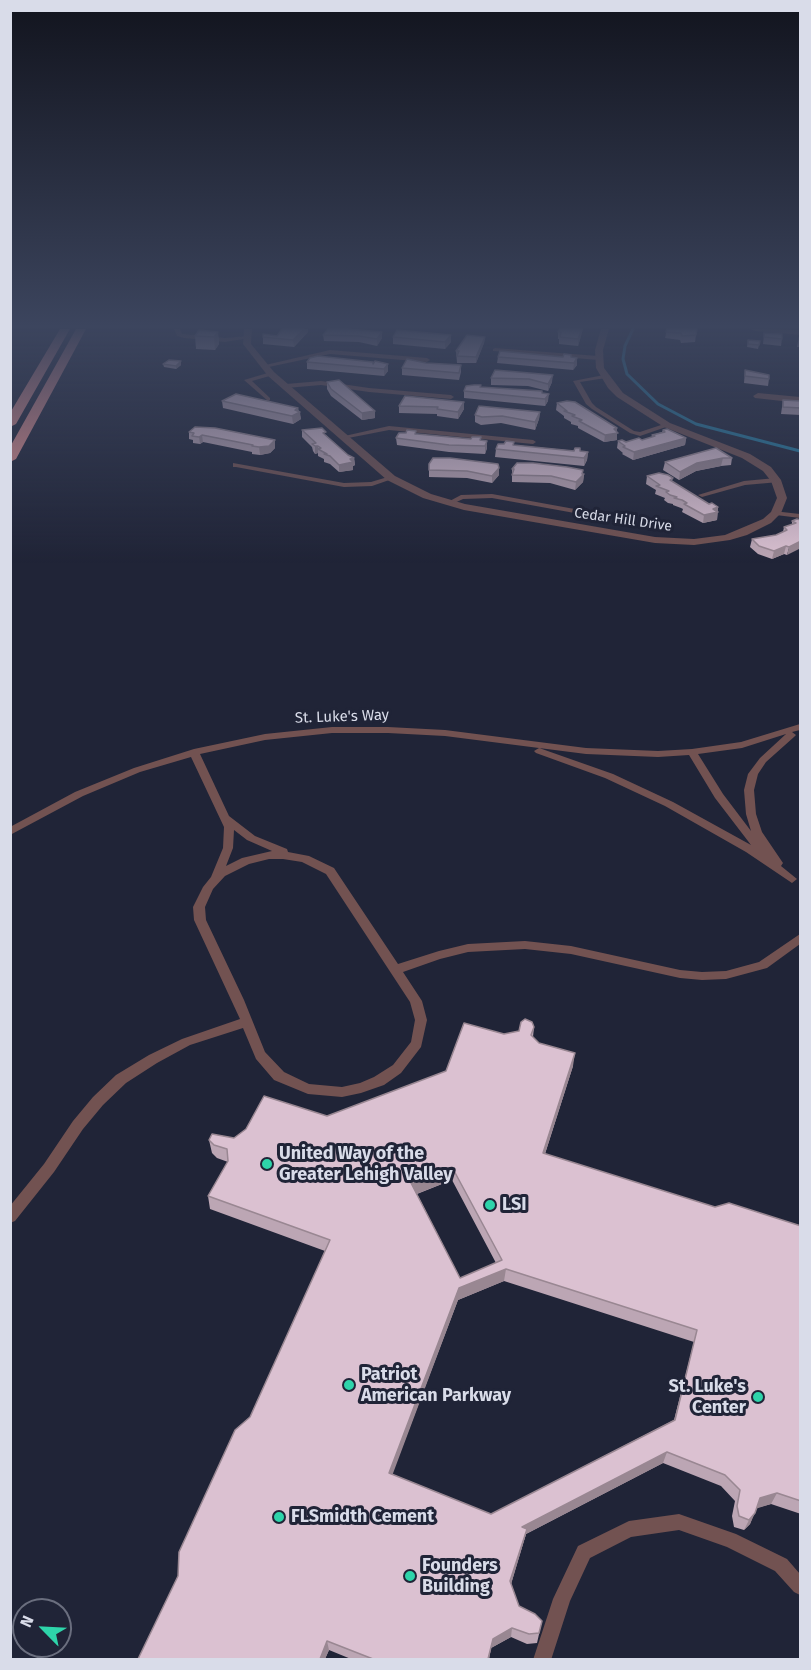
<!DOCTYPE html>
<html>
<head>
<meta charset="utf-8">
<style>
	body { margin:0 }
	#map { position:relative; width:811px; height:1670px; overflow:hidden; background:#202437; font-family:"Fira Sans",sans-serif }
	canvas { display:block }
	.frame { position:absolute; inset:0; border:12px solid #d9dce9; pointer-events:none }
	.north { position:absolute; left:12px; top:1598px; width:60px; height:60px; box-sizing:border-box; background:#202437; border:2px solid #6a6e7e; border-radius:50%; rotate:294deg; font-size:16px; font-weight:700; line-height:24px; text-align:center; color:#d9dce9 }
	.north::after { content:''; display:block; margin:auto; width:21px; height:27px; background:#2ed4aa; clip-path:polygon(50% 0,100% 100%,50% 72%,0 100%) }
</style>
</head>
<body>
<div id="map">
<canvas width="811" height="1670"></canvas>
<div class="frame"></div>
<div class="north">N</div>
</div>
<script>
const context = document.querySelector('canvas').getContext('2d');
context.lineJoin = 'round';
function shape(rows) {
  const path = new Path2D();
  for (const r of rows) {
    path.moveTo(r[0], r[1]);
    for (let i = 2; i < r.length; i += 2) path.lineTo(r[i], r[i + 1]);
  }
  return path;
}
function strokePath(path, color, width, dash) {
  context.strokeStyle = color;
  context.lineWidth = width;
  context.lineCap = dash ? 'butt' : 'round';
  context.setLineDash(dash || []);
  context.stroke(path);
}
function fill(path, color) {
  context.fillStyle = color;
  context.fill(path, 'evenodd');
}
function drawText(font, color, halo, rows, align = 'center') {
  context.font = font + ' "Fira Sans",sans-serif';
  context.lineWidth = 6;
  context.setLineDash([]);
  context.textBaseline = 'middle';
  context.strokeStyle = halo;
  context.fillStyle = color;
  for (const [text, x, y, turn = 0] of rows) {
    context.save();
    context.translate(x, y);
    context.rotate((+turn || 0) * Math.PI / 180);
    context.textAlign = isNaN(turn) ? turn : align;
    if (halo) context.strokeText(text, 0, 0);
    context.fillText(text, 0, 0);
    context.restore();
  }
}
strokePath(shape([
	[633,329,625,346,623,359,627,374,658,404,696,424,800,451]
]), '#257da1', 3);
fill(shape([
	[174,329,180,329,182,334,184,334,225,338,247,336,250,338,225,342,184,338,177,336,174,329],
	[495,348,598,356,601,358,598,360,493,351,493,349,495,348],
	[330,350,427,358,430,360,427,362,330,354,264,368,261,366,330,350],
	[271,372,274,374,273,375,252,381,270,398,270,400,268,401,244,380,271,372],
	[604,375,606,376,606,378,580,382,592,403,596,407,634,431,640,432,667,423,670,425,669,426,640,436,630,433,592,409,586,404,573,381,604,375],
	[321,381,369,388,451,395,454,397,451,399,369,392,321,385,286,388,283,386,286,384,321,381],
	[389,426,533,440,536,442,533,444,389,430,343,439,340,437,389,426],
	[233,463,344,483,371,482,391,476,395,478,372,486,344,487,236,467,233,467,233,463],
	[776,478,779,478,779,482,745,485,702,497,698,495,744,481,776,478],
	[492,494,580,510,584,512,580,514,492,498,463,499,450,505,446,503,461,495,492,494],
	[773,511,800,514,800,518,776,515,773,515,773,511],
	[800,724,800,730,792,732,796,735,794,737,766,762,758,774,754,790,756,814,762,832,783,863,781,866,797,879,792,883,746,852,665,806,605,778,536,753,534,751,539,748,542,749,613,774,673,802,751,845,715,798,689,755,658,757,586,754,445,736,388,733,332,733,265,740,200,754,229,816,255,836,287,849,288,852,309,856,334,868,398,964,439,951,468,944,525,941,571,946,680,970,702,972,726,971,759,962,800,934,800,944,767,968,726,979,702,980,680,978,571,954,525,949,468,952,440,959,403,972,422,1001,427,1020,421,1047,401,1073,384,1085,361,1093,342,1097,308,1094,274,1080,256,1059,243,1028,190,1045,157,1063,126,1083,103,1105,83,1129,54,1172,15,1221,10,1223,10,1206,44,1164,73,1121,93,1097,116,1075,149,1055,182,1039,240,1019,194,920,193,907,203,887,211,877,223,848,224,827,191,757,140,772,83,796,10,835,10,827,75,792,134,768,194,749,265,734,332,727,388,727,445,730,586,748,658,751,692,749,741,742,800,724],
	[786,734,760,758,748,774,744,790,746,814,751,831,723,794,698,754,742,748,786,734],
	[234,830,247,840,272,851,242,858,226,866,233,848,234,830],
	[269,859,283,859,302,862,326,874,410,1002,415,1020,411,1042,393,1065,374,1077,360,1083,342,1087,309,1084,284,1072,265,1052,244,1000,206,920,205,907,213,889,225,876,249,864,269,859],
	[679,1514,736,1534,787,1559,800,1574,800,1595,794,1592,775,1571,727,1547,679,1530,631,1537,590,1558,570,1601,551,1660,533,1660,553,1599,578,1546,629,1521,679,1514]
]), '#725251');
fill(shape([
	[244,329,252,329,251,344,274,372,395,476,431,494,465,504,655,537,694,539,725,535,763,519,771,512,777,498,771,481,763,471,742,458,664,427,617,397,608,388,596,368,595,350,601,329,609,329,603,350,604,368,623,393,670,423,750,454,771,467,781,480,787,498,781,513,771,523,747,535,730,540,694,545,655,543,464,510,423,498,387,480,268,376,243,344,244,329],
	[758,393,800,397,800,403,755,398,753,396,758,393]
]), '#725251');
fill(shape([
	[751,329,800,330,800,335,755,331,751,329]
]), '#725251');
fill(shape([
	[60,329,70,329,16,424,10,427,10,413,60,329],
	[76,329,86,329,16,459,10,462,10,447,76,329]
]), '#dd8d8c');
fill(shape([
	[328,329,382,338,377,346,359,342,324,341,323,335],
	[560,329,583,329,578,346,559,344,559,339,558,339,558,332],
	[667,329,697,329,695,342,681,343,680,340,665,338],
	[218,332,219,344,215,350,196,349,195,336],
	[308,332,294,347,263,344,263,337],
	[764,333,782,339,781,346,763,344],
	[451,335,451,342,445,349,393,344,393,337],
	[799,336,801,336,801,347,797,347],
	[485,337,484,343,476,363,457,363,456,351],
	[748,340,760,341,758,349,747,347],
	[498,357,571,357,577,358,577,365,573,370,497,363],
	[181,361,181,365,176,369,164,367,163,364],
	[307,362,388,364,388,371,384,376,307,369],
	[426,363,461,365,461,372,459,380,402,375,402,368],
	[495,370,552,382,548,391,528,386,491,385,491,378],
	[745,370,769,379,768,386,744,383],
	[327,382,375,418,362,420,331,396,327,389],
	[481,385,481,387,542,393,548,401,545,406,464,398,464,391],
	[783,400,801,401,801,415,781,414],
	[222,401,298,408,301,419,293,424,223,408],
	[464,402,464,409,458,419,437,416,437,414,399,413,399,406],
	[557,403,617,428,617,440,604,442,578,428,578,426,571,424,571,422,564,418,564,416,556,410],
	[540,412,539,419,535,430,501,423,481,425,475,422,475,415],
	[302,430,326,435,348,455,354,458,355,465,353,466,353,470,339,472,330,464,324,462,324,459,318,456,318,453,315,454,313,451,312,447,302,437],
	[663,430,686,438,685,445,633,460,622,454,623,453,617,448,618,441,626,442,642,440,652,437,652,435,662,432],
	[416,431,416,434,487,441,487,448,485,454,449,452,397,445,396,438,406,433],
	[189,432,275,440,275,448,270,453,260,455,252,454,252,452,203,442,200,444,193,443,193,440,189,439],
	[514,442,514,445,588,452,587,460,584,466,495,457,496,449,504,444],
	[716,448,732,458,731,465,721,466,696,471,679,480,663,470,665,462],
	[429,464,499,475,492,483,467,478,429,477],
	[512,469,583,470,582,474,584,474,583,482,575,490,550,483,512,482],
	[647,476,673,478,672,481,709,504,718,507,717,520,703,523,682,512,683,509,681,508,673,505,673,504,668,503,664,500,665,498,655,494,656,490,646,484],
	[797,519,787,555,784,554,772,559,758,554,750,547,752,539,776,535,783,532,784,527,792,525,792,521],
	[534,1027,533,1037,539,1043,573,1066,545,1154,715,1207,801,1226,801,1514,771,1504,756,1508,750,1524,744,1530,734,1527,732,1516,735,1501,721,1486,663,1463,526,1534,511,1584,519,1606,542,1621,537,1643,527,1644,511,1637,491,1648,489,1659,351,1659,329,1650,325,1659,138,1659,178,1576,325,1251,210,1209,208,1196,228,1162,217,1158,212,1153,209,1140,234,1138,327,1116,446,1071,504,1034,519,1031],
	[452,1180,496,1263,460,1278,417,1194],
	[504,1281,694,1342,674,1420,491,1514,392,1474,458,1300]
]), '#bca6b4');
fill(shape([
	[304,329,308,329,308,332,294,347,293,340],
	[582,329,583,329,578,346,578,339],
	[218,332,219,344,215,350,214,337],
	[382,332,382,338,377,346,377,339],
	[451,335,451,342,445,349,445,342],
	[485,337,484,343,476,363,476,357],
	[577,358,577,365,573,370,574,363],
	[181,361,181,365,176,369,176,366],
	[388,364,388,371,384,376,384,369],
	[553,375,552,382,548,391,548,384],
	[549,394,548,401,545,406,545,399],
	[464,402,464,409,458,419,458,412],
	[298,408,298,413,300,412,301,419,293,424,292,416,295,410],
	[375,411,375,418,362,420,362,413],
	[540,412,539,419,535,430,535,422],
	[617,428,617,440,604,442,605,435,614,429],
	[202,435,203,442,200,444,199,437],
	[686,438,685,445,633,460,634,452],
	[275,440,275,448,270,453,260,455,259,447],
	[487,441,487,448,485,454,485,446],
	[315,446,318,446,318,453,315,454],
	[588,452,587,460,584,466,584,458],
	[354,458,355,465,353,466,353,470,339,472,339,465],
	[723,458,721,466,696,471,679,480,680,472,697,463],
	[499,468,499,475,492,483,492,476],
	[583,470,582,476,584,474,583,482,575,490,576,482],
	[718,507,717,520,703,523,704,515,713,509],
	[801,541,801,548,787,555,789,547],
	[786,546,784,554,772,559,774,551],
	[575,1053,573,1066,541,1166,543,1153],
	[452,1167,452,1180,411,1196,411,1183],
	[506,1269,504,1281,458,1300,389,1484,389,1473,459,1288],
	[667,1452,663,1463,526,1534,509,1591,522,1527],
	[777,1493,771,1504,755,1509,760,1498],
	[755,1513,750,1524,744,1530,749,1520],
	[512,1628,511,1637,491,1648,489,1659,488,1659,493,1639],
	[327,1641,329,1650,325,1659,320,1659]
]), '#998792');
const building = shape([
	[282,329,304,329,293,340,263,337,263,334,277,336,282,329],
	[328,329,348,329,382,332,377,339,359,336,323,335,328,329],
	[560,329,582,329,578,339,560,337,561,332,558,332,560,329],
	[667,329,697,329,696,335,682,336,681,333,666,332,667,329],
	[199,330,218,332,214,337,195,336,199,330],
	[397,330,451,335,445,342,393,337,397,330],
	[764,333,782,334,782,339,764,337,764,333],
	[467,335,485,337,476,357,457,356,459,351,456,351,467,335],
	[748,340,760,341,759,345,748,344,748,340],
	[500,351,563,357,564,354,571,355,571,357,577,358,574,363,498,357,500,351],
	[318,356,373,362,373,364,375,361,388,364,384,369,307,362,310,358,318,356],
	[407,359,426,363,461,365,459,373,402,368,407,359],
	[169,360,181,361,176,366,163,364,169,360],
	[495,370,553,375,548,384,529,379,491,378,495,370],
	[745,370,769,375,769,379,745,376,745,370],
	[339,380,375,411,362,413,331,389,327,382,339,380],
	[474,385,481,385,480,387,542,391,542,393,549,394,545,399,464,391,466,386,474,385],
	[236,394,298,408,295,410,300,412,292,416,222,401,236,394],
	[405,396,464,402,458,412,437,409,438,407,399,406,405,396],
	[783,400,801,401,801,408,783,407,783,400],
	[567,401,575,402,617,428,614,429,618,433,605,435,579,421,582,420,572,416,575,415,564,411,567,411,557,403,567,401],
	[479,406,540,412,535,422,502,416,482,417,475,415,479,406],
	[195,427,215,428,275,440,269,446,259,447,252,446,253,445,202,435,199,437,192,436,194,433,189,432,195,427],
	[322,428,326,432,323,433,348,455,354,458,350,459,353,462,339,465,330,456,324,454,327,454,318,449,321,448,318,446,315,446,312,444,316,443,302,430,322,428],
	[667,429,686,438,634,452,623,447,625,446,618,441,622,440,626,442,639,438,642,440,655,436,652,435,665,432,663,430,667,429],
	[407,430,416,431,415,434,417,434,471,439,472,437,481,437,480,440,487,441,485,446,449,445,396,438,399,433,406,433,407,430],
	[506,441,514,442,513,445,574,451,575,448,580,448,580,451,588,452,584,458,496,449,498,444,504,444,506,441],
	[716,448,732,458,723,458,697,463,680,472,665,462,716,448],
	[433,458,450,458,498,464,499,468,492,476,467,471,429,470,429,464,433,458],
	[517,463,533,463,567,467,583,470,582,474,584,474,576,482,551,476,512,475,514,469,512,469,517,463],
	[659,473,668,475,673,478,670,480,709,504,712,503,718,507,713,509,718,512,704,515,684,504,687,503,682,500,674,498,677,497,670,495,666,492,669,491,656,486,660,485,647,476,659,473],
	[797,519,801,520,801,541,789,547,786,546,774,551,759,546,752,539,776,535,787,530,784,527,796,523,792,521,797,519],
	[525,1019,532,1022,534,1027,531,1035,539,1043,575,1053,543,1153,715,1207,729,1203,801,1226,801,1501,777,1493,760,1498,755,1513,749,1520,739,1516,737,1506,740,1490,725,1475,667,1452,522,1527,527,1529,510,1581,519,1606,535,1614,542,1621,539,1633,529,1634,512,1628,493,1639,488,1659,373,1659,327,1641,320,1659,138,1659,178,1576,179,1552,235,1430,250,1417,330,1240,208,1196,228,1161,227,1149,214,1145,209,1140,212,1134,234,1138,246,1129,264,1096,327,1116,446,1071,464,1023,504,1034,519,1031,521,1022,525,1019],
	[452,1167,502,1260,460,1278,411,1183,452,1167],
	[506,1269,697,1330,675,1420,491,1514,389,1473,459,1288,506,1269]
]);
fill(building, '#dbc1d1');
strokePath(building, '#998792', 1.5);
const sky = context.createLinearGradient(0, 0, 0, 563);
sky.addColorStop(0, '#12141e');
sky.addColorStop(0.58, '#3c455e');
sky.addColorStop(1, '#3c455e00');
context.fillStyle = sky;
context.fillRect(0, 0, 811, 563);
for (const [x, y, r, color] of [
	[267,1164,6,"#2ed4aa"],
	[490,1205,6,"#2ed4aa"],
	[349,1385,6,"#2ed4aa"],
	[758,1397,6,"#2ed4aa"],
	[279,1517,6,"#2ed4aa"],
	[410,1576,6,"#2ed4aa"]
]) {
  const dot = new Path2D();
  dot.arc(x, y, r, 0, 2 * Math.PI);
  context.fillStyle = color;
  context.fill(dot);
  strokePath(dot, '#202437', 2);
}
drawText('14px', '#d9dce9', '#202437', [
	["Cedar Hill Drive",623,520,8]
]);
drawText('15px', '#d9dce9', '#202437', [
	["St. Luke's Way",342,717,-2]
]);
drawText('bold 18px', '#d9dce9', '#202437', [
	["United Way of the",279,1154],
	["Greater Lehigh Valley",279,1175],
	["LSI",502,1205],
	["Patriot",361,1375],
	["American Parkway",361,1396],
	["St. Luke's",746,1387,"right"],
	["Center",746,1408,"right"],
	["FLSmidth Cement",291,1517],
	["Founders",422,1566],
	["Building",422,1587]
], 'left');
</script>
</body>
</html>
